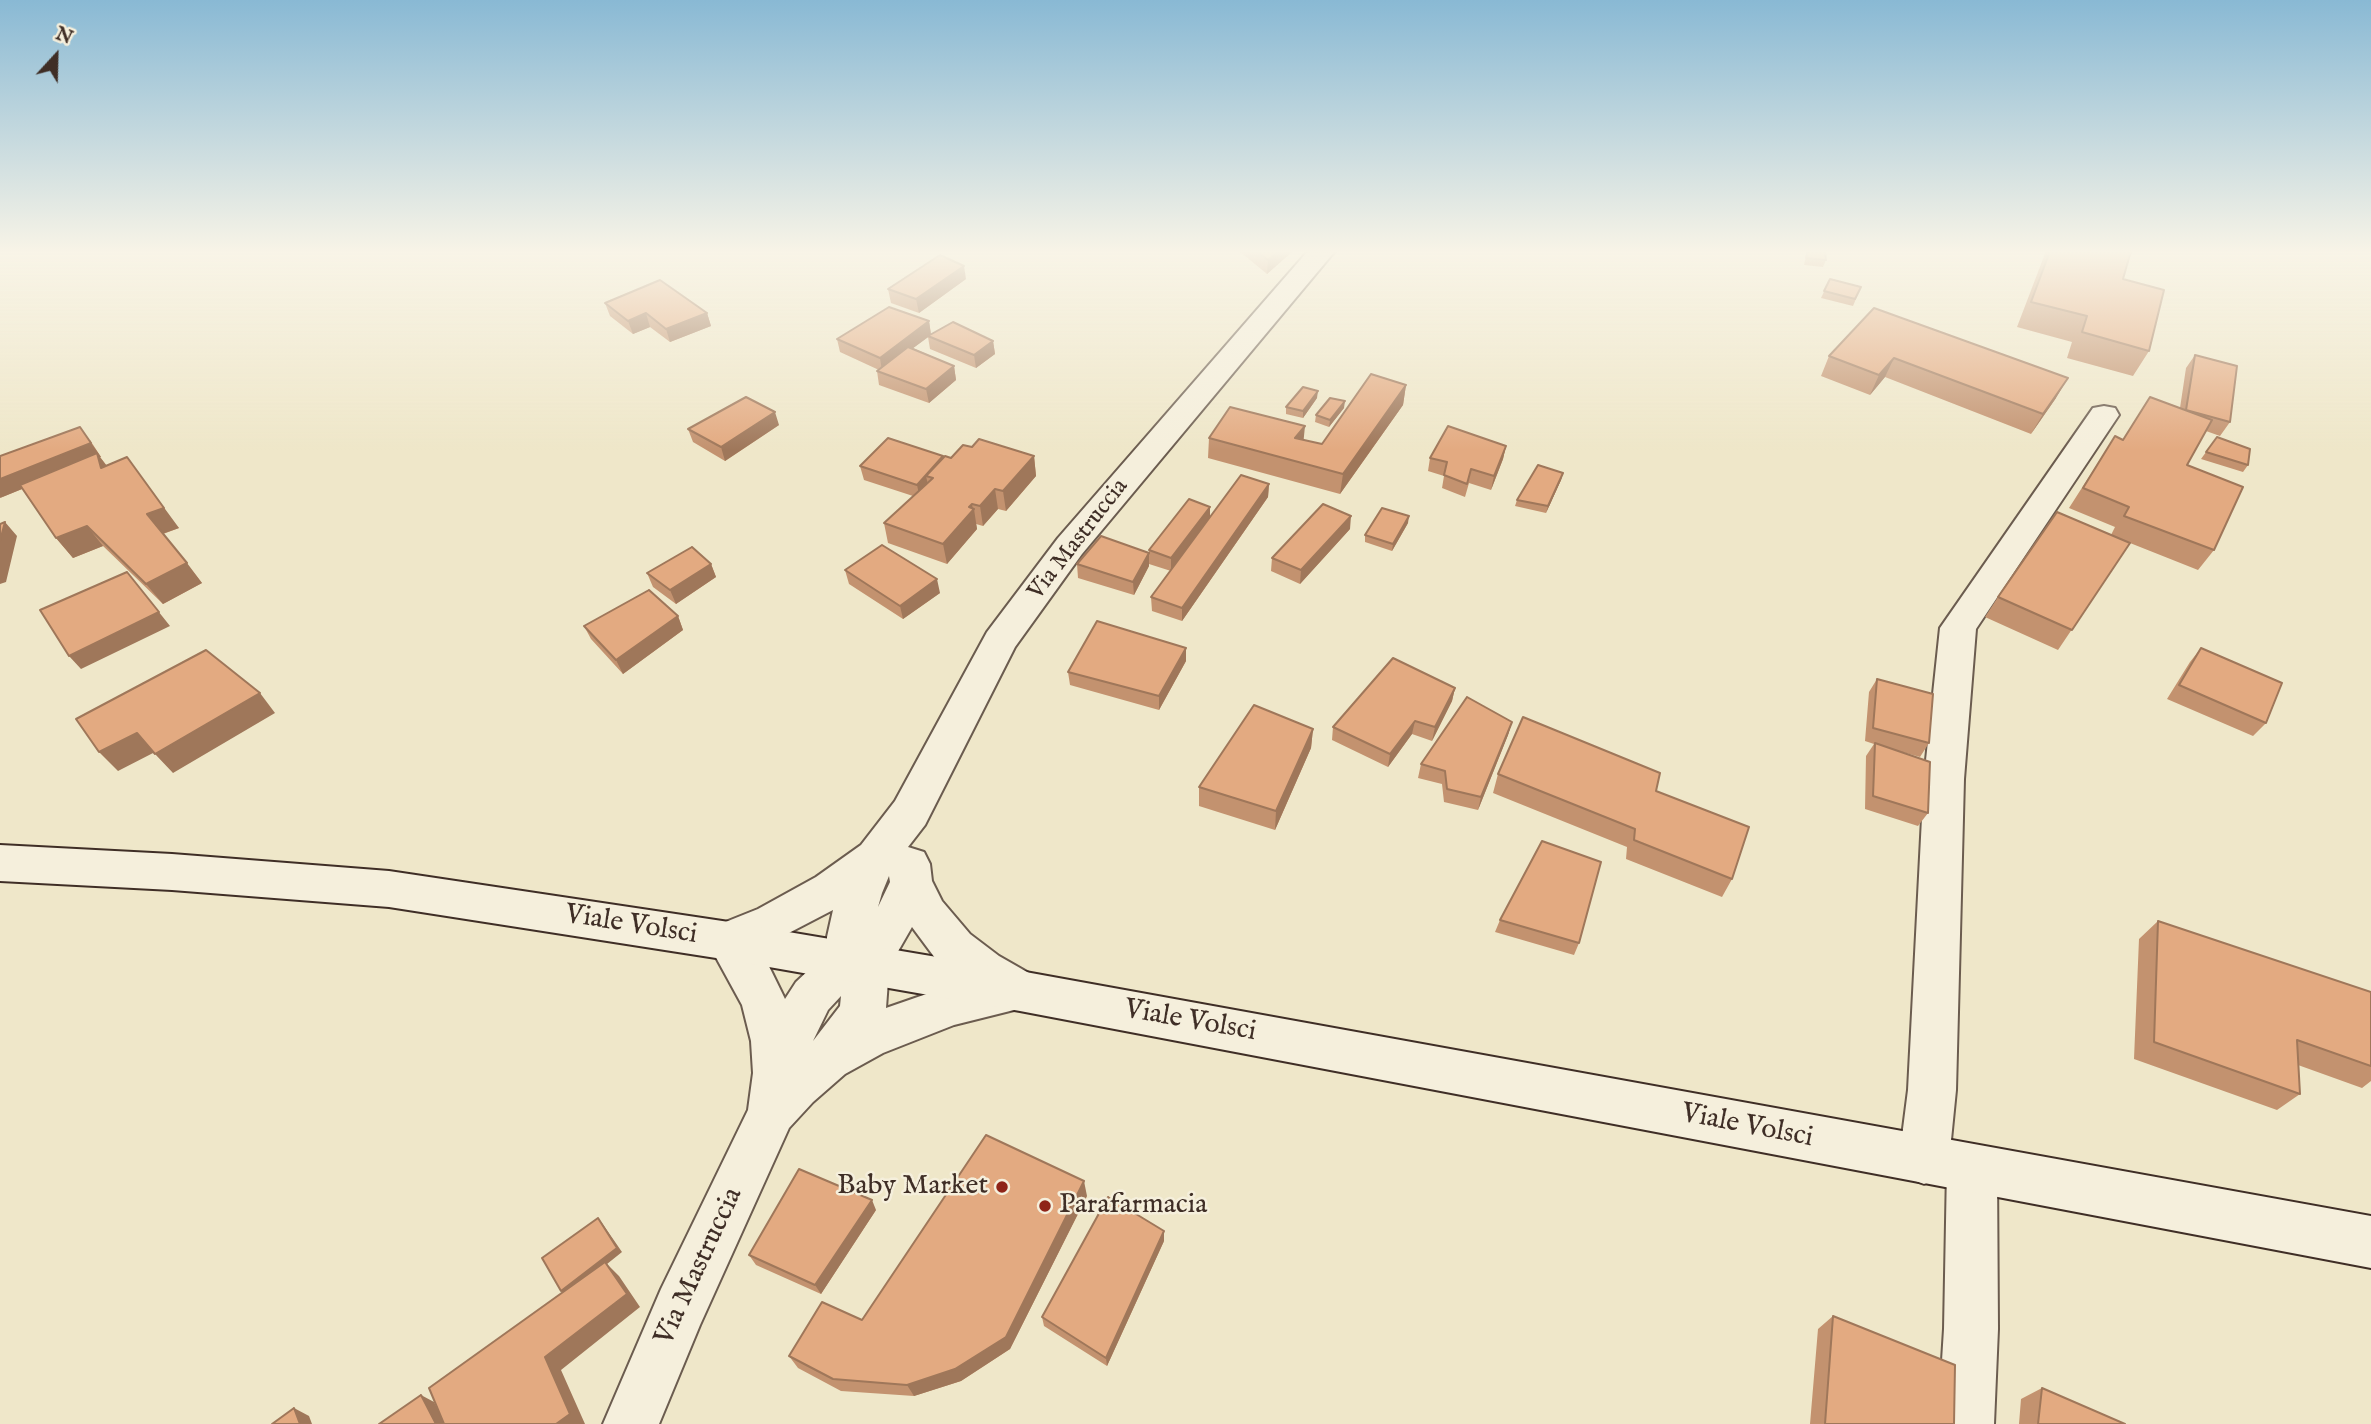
<!DOCTYPE html>
<html>
<head>
<meta charset="utf-8">
<style>
	body { margin:0 }
	#map { position:relative; width:2371px; height:1424px; overflow:hidden; background:#efe7c9; font-family:"IM FELL English",serif }
	canvas { display:block }
	.north { position:absolute; left:21px; top:21px; width:70px; height:70px; -webkit-text-stroke:5px #f5efdc; paint-order:stroke; rotate:22deg; font-size:19px; font-weight:700; line-height:28px; text-align:center; color:#3f2e26 }
	.north::after { content:''; display:block; margin:auto; width:24px; height:32px; background:#3f2e26; clip-path:polygon(50% 0,100% 100%,50% 72%,0 100%) }
</style>
</head>
<body>
<div id="map">
<canvas width="2371" height="1424"></canvas>
<div class="north">N</div>
</div>
<script>
const context = document.querySelector('canvas').getContext('2d');
context.lineJoin = 'round';
function shape(rows) {
  const path = new Path2D();
  for (const r of rows) {
    path.moveTo(r[0], r[1]);
    for (let i = 2; i < r.length; i += 2) path.lineTo(r[i], r[i + 1]);
  }
  return path;
}
function strokePath(path, color, width, dash) {
  context.strokeStyle = color;
  context.lineWidth = width;
  context.lineCap = dash ? 'butt' : 'round';
  context.setLineDash(dash || []);
  context.stroke(path);
}
function fill(path, color) {
  context.fillStyle = color;
  context.fill(path, 'evenodd');
}
function drawText(font, color, halo, rows, align = 'center') {
  context.font = font + ' "IM FELL English",serif';
  context.lineWidth = 5;
  context.setLineDash([]);
  context.textBaseline = 'middle';
  context.strokeStyle = halo;
  context.fillStyle = color;
  for (const [text, x, y, turn = 0] of rows) {
    context.save();
    context.translate(x, y);
    context.rotate((+turn || 0) * Math.PI / 180);
    context.textAlign = isNaN(turn) ? turn : align;
    if (halo) context.strokeText(text, 0, 0);
    context.fillText(text, 0, 0);
    context.restore();
  }
}
const minor = shape([
	[1308,251,1335,251,1082,554,1015,647,925,825,908,847,924,852,930,864,932,881,942,901,970,934,999,956,1034,976,1041,991,1034,1005,954,1025,883,1053,845,1074,813,1102,789,1128,700,1325,659,1424,603,1424,661,1289,748,1110,753,1073,751,1041,742,1005,707,941,713,927,758,909,816,877,861,845,895,801,987,632,1058,538,1308,251],
	[889,876,890,882,878,907,882,893,889,876],
	[833,910,827,937,827,953,796,982,785,999,760,948,833,910],
	[912,927,938,962,964,981,886,1008,889,967,912,927],
	[841,996,840,1006,813,1041,828,1010,841,996],
	[2104,406,2115,408,2119,415,1976,629,1964,779,1956,1090,1949,1160,1942,1177,1924,1184,1906,1177,1899,1160,1908,1090,1924,779,1940,628,2093,408,2104,406],
	[1972,1144,1990,1152,1997,1169,1998,1329,1994,1424,1938,1424,1944,1329,1947,1169,1954,1152,1972,1144]
]);
const secondary = shape([
	[0,845,172,854,389,871,729,922,1020,971,2371,1216,2371,1268,1020,1011,729,960,389,907,172,890,0,881,0,845]
]);
strokePath(minor, '#6b5c4f', 4);
strokePath(secondary, '#3f2e26', 4);
fill(minor, '#f5efdc');
fill(secondary, '#f5efdc');
fill(shape([
	[1239,251,1293,251,1267,274],
	[1807,251,1825,251,1826,260,1823,267,1804,265],
	[2046,251,2131,251,2123,279,2149,351,2133,376,2067,358,2072,342,2017,327],
	[966,279,919,313,891,303,888,289],
	[1830,279,1861,287,1853,306,1821,298],
	[605,303,707,313,711,326,670,342,650,327,633,334,610,316],
	[1874,308,2056,398,2031,434,1885,377,1870,395,1821,376,1829,356],
	[929,321,931,334,993,341,995,354,976,368,930,349,928,337,913,348,954,366,956,380,929,403,879,385,877,371,879,370,840,352,837,339],
	[2195,355,2230,422,2220,436,2206,431,2187,465,2214,550,2198,570,2130,543,2058,650,1985,617,1998,597,2111,535,2115,527,2069,508,2115,436,2122,440,2180,408,2186,368],
	[1406,385,1403,405,1340,494,1208,458,1209,438,1303,440,1322,444],
	[1317,398,1303,418,1286,414,1286,407],
	[1344,408,1329,427,1315,422,1316,415],
	[779,425,725,461,693,442,688,429],
	[2217,437,2248,465,2243,472,2201,459],
	[90,440,101,457,100,457,107,466,179,528,163,534,202,583,163,604,103,546,73,558,56,538,22,489,0,498],
	[1506,446,1503,459,1491,490,1469,483,1465,497,1442,488,1444,476,1428,471,1430,458],
	[972,447,1034,456,1036,476,1006,511,998,509,983,526,976,524,977,529,947,564,888,543,884,523,913,496,864,480,860,466,944,457,951,458],
	[1563,473,1561,480,1546,513,1515,506,1517,500],
	[1269,484,1268,497,1182,621,1152,611,1151,597,1171,571,1149,564,1149,566,1134,595,1078,578,1077,564,1149,553,1149,550],
	[1408,523,1392,551,1365,542,1365,535],
	[1350,529,1300,584,1271,571,1272,558],
	[711,564,716,577,676,604,653,587,647,573],
	[845,570,940,593,903,619,849,584],
	[678,616,683,630,623,674,591,639,584,626],
	[2201,648,2266,723,2253,736,2167,699,2190,662],
	[1186,661,1159,710,1070,685,1068,672],
	[1877,679,1929,743,1920,757,1888,748,1928,813,1918,826,1865,809,1866,756,1874,744,1865,741,1869,692],
	[1455,688,1452,701,1432,741,1412,734,1388,767,1332,740,1333,727],
	[1512,722,1508,735,1478,810,1444,802,1442,784,1418,778,1421,764],
	[1313,729,1311,748,1275,830,1199,806,1199,787],
	[1498,774,1656,791,1732,879,1722,897,1626,859,1627,847,1493,793],
	[1500,920,1579,943,1574,955,1495,932],
	[2158,921,2371,992,2371,1081,2362,1088,2298,1065,2300,1094,2277,1110,2134,1059,2139,939],
	[1087,1196,1010,1349,961,1381,914,1396,841,1391,798,1368,789,1356,862,1320],
	[876,1210,821,1294,756,1265,749,1255],
	[1164,1241,1107,1366,1044,1326,1042,1317],
	[1833,1316,1954,1424,1810,1424,1818,1329],
	[2042,1388,2125,1424,2019,1424,2021,1399]
]), '#c3926f');
fill(shape([
	[1279,251,1293,251,1267,274,1268,260],
	[964,266,966,279,919,313,916,299],
	[646,313,650,327,633,334,628,321],
	[707,313,711,326,670,342,666,329],
	[929,321,931,335,882,371,880,358],
	[993,341,995,354,976,368,974,355],
	[1894,358,1885,377,1870,395,1879,375],
	[954,366,956,380,929,403,926,389],
	[2068,378,2056,398,2031,434,2043,414],
	[1406,385,1403,405,1340,494,1343,474],
	[1318,391,1317,398,1303,418,1303,411],
	[1345,401,1344,408,1329,427,1330,420],
	[775,412,779,425,725,461,721,447],
	[1305,426,1303,446,1295,438],
	[80,427,101,457,100,457,112,473,101,468,98,458,0,498,0,479],
	[1506,446,1503,459,1491,490,1494,476],
	[943,456,926,476,929,489,920,499,917,485],
	[1034,456,1036,476,1006,511,1003,491],
	[127,457,179,528,162,534,147,514],
	[1563,473,1561,480,1546,513,1548,506],
	[1269,484,1268,497,1182,621,1182,608],
	[995,489,998,509,983,526,980,506],
	[972,504,973,510,974,509,977,529,947,564,943,544],
	[1210,507,1210,520,1171,571,1171,558],
	[1351,516,1350,529,1300,584,1301,570],
	[1409,516,1408,523,1392,551,1393,544],
	[5,522,17,536,6,582,0,584,0,541],
	[87,526,103,546,73,558,56,538],
	[1149,553,1149,566,1134,595,1133,582],
	[187,563,202,583,163,604,146,584],
	[711,564,716,577,676,604,670,590],
	[127,572,170,626,81,669,69,656],
	[937,579,940,593,903,619,900,606],
	[678,616,683,630,623,674,616,660],
	[1186,648,1186,661,1159,710,1159,696],
	[1455,688,1452,701,1432,741,1435,727],
	[260,693,275,713,173,773,155,754],
	[1415,721,1412,734,1388,767,1390,754],
	[1512,722,1508,735,1478,810,1481,797],
	[1313,729,1311,748,1275,830,1276,811],
	[137,733,155,752,118,771,99,752],
	[1084,1181,1087,1196,1010,1349,961,1381,914,1396,907,1385],
	[872,1200,876,1210,821,1294,815,1285],
	[598,1218,602,1223,622,1252,607,1264,619,1276,640,1307,561,1370,585,1424,556,1424,545,1357,566,1295,561,1291],
	[1164,1231,1164,1241,1107,1366,1106,1358],
	[421,1395,434,1402,445,1424,436,1424],
	[294,1408,309,1416,312,1424,300,1424]
]), '#9f775a');
const building = shape([
	[1256,251,1279,251,1268,260,1256,251],
	[1808,251,1825,251,1826,260,1806,258,1808,251],
	[2050,251,2131,251,2123,279,2164,290,2149,351,2082,332,2087,316,2031,302,2050,251],
	[940,255,964,266,916,299,888,289,940,255],
	[1830,279,1861,287,1855,299,1824,291,1830,279],
	[660,280,707,313,666,329,646,313,628,321,605,303,660,280],
	[889,307,929,321,880,358,837,339,889,307],
	[1874,308,2068,378,2043,414,1894,358,1879,375,1829,356,1874,308],
	[953,322,993,341,974,355,928,336,953,322],
	[908,347,954,366,926,389,877,371,908,347],
	[2195,355,2237,366,2230,422,2186,410,2195,355],
	[1371,374,1406,385,1343,474,1209,438,1230,407,1305,426,1295,438,1322,444,1371,374],
	[1303,387,1318,391,1303,411,1286,407,1303,387],
	[746,397,775,412,721,447,688,429,746,397],
	[2150,397,2212,420,2187,465,2243,487,2214,550,2124,516,2129,507,2083,488,2115,436,2123,440,2150,397],
	[1330,398,1345,401,1330,420,1316,415,1330,398],
	[1448,426,1506,446,1494,476,1471,469,1467,484,1444,475,1447,462,1430,458,1448,426],
	[80,427,91,443,0,479,0,456,80,427],
	[2217,437,2250,449,2248,465,2206,452,2217,437],
	[888,438,943,456,917,485,860,466,888,438],
	[979,439,1034,456,1003,491,995,489,980,506,972,504,969,507,974,509,943,544,884,523,933,478,926,476,945,456,951,458,963,445,972,447,979,439],
	[97,453,101,468,127,457,164,508,147,514,187,563,146,584,87,526,56,538,20,485,97,453],
	[1538,465,1563,473,1548,506,1517,500,1538,465],
	[1241,475,1269,484,1182,608,1151,597,1241,475],
	[1189,499,1210,507,1171,558,1149,550,1189,499],
	[1323,504,1351,516,1301,570,1272,558,1323,504],
	[1382,508,1409,516,1393,544,1365,535,1382,508],
	[2057,512,2130,543,2072,630,1998,597,2057,512],
	[5,522,0,541,0,524,5,522],
	[1101,536,1149,553,1133,582,1077,564,1101,536],
	[882,545,937,579,900,606,845,570,882,545],
	[692,547,711,564,670,590,647,573,692,547],
	[127,572,159,612,69,656,40,610,127,572],
	[649,590,678,616,616,660,584,626,649,590],
	[1097,621,1186,648,1159,696,1068,672,1097,621],
	[2201,648,2282,683,2266,723,2179,685,2201,648],
	[206,650,260,693,155,754,137,733,99,752,76,719,206,650],
	[1393,658,1455,688,1435,727,1415,721,1390,754,1333,727,1393,658],
	[1877,679,1933,694,1929,743,1873,728,1877,679],
	[1467,697,1512,722,1481,797,1447,789,1445,771,1421,764,1467,697],
	[1254,705,1313,729,1276,811,1199,787,1254,705],
	[1523,717,1660,773,1656,791,1749,827,1732,879,1634,840,1635,829,1498,774,1523,717],
	[1875,743,1930,762,1928,813,1873,796,1875,743],
	[1542,841,1601,862,1579,943,1500,920,1542,841],
	[2158,921,2371,992,2371,1066,2297,1040,2300,1094,2154,1042,2158,921],
	[986,1135,1084,1181,1006,1337,955,1369,907,1385,833,1379,789,1356,822,1302,862,1320,986,1135],
	[799,1169,872,1200,815,1285,749,1255,799,1169],
	[1108,1197,1164,1231,1106,1358,1042,1317,1108,1197],
	[598,1218,617,1248,561,1291,542,1258,598,1218],
	[605,1262,627,1294,545,1357,570,1414,556,1424,444,1424,429,1388,605,1262],
	[1833,1316,1955,1365,1954,1424,1825,1424,1833,1316],
	[2042,1388,2125,1424,2038,1424,2042,1388],
	[421,1395,436,1424,379,1424,421,1395],
	[294,1408,300,1424,272,1424,294,1408]
]);
fill(building, '#e3aa81');
strokePath(building, '#9f775a', 2);
const sky = context.createLinearGradient(0, 0, 0, 450);
sky.addColorStop(0, '#89b9d4');
sky.addColorStop(0.56, '#f8f4e7');
sky.addColorStop(1, '#f8f4e700');
context.fillStyle = sky;
context.fillRect(0, 0, 2371, 450);
for (const [x, y, r, color] of [
	[1002,1187,7,"#8f2418"],
	[1045,1206,7,"#8f2418"]
]) {
  const dot = new Path2D();
  dot.arc(x, y, r, 0, 2 * Math.PI);
  context.fillStyle = color;
  context.fill(dot);
  strokePath(dot, '#f5efdc', 2.5);
}
drawText('24px', '#3f2e26', '#f5efdc', [
	["Via Mastruccia",1079,540,-52]
]);
drawText('28px', '#3f2e26', '#f5efdc', [
	["Viale Volsci",631,926,9],
	["Viale Volsci",1190,1022,10],
	["Viale Volsci",1747,1127,11],
	["Via Mastruccia",700,1267,-65]
]);
drawText('28px', '#3f2e26', '#f5efdc', [
	["Baby Market",988,1187],
	["Parafarmacia",1059,1206,"left"]
], 'right');
</script>
</body>
</html>
